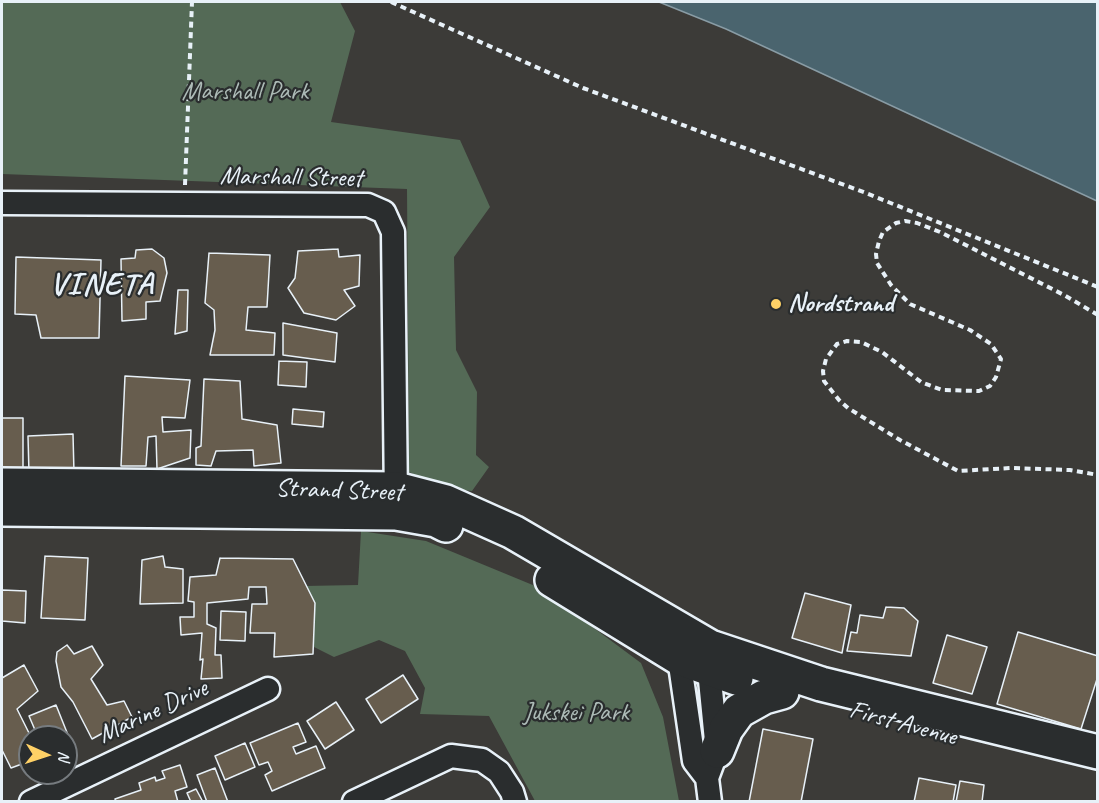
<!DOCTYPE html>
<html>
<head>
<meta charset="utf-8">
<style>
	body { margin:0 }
	#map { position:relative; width:1099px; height:803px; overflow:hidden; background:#3c3b38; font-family:Caveat,sans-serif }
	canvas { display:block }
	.frame { position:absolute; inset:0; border:3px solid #e8f1f8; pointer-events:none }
	.north { position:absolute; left:18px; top:725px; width:60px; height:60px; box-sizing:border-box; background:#2a2d2e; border:2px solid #767b7f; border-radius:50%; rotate:93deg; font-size:16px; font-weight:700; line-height:24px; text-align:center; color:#e8f1f8 }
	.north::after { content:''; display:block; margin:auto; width:21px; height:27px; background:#ffd166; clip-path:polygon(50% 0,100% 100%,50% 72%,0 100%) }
</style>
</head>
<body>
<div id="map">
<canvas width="1099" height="803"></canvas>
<div class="frame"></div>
<div class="north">N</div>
</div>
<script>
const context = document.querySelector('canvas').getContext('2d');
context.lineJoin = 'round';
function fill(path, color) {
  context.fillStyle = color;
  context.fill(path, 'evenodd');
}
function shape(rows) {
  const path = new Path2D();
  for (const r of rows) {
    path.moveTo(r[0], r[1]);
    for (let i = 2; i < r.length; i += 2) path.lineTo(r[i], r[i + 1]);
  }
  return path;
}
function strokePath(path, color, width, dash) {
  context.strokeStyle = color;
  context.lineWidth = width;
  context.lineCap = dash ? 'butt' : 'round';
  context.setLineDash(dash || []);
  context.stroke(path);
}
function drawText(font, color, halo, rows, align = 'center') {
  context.font = font + ' Caveat,sans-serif';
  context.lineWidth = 4.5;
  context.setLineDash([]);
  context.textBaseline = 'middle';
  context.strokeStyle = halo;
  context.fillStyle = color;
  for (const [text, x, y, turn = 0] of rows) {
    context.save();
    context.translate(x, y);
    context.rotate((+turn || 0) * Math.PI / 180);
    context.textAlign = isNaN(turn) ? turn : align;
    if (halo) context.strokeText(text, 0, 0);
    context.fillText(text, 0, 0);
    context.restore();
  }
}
fill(shape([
	[2,2,340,2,355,31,331,122,460,140,490,207,454,257,456,350,477,392,476,455,489,467,472,491,444,488,409,472,407,189,2,174],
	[361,531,426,541,540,588,641,663,663,717,679,801,535,801,489,716,420,714,425,688,405,651,379,640,334,657,312,646,304,586,358,585]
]), '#546a56');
const water = shape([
	[659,2,1097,2,1097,201,726,29,659,2]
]);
fill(water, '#4a646e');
strokePath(water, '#899ca5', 1.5);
const building = shape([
	[152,249,164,258,167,273,160,301,146,302,146,319,122,321,121,259,135,258,136,250,152,249],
	[338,249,339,257,360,255,359,286,344,290,355,306,336,320,304,313,288,288,295,278,298,251,338,249],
	[209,253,270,255,267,307,248,307,246,330,275,333,274,355,210,355,215,330,214,310,205,303,209,253],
	[16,257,101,260,99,338,41,338,36,315,15,314,16,257],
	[178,290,188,290,187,331,175,334,178,290],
	[283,323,337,333,335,362,283,355,283,323],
	[279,361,307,362,306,387,278,385,279,361],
	[125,376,190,380,185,418,162,417,163,432,191,430,190,458,157,469,156,436,148,437,146,466,121,466,125,376],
	[204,379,240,381,242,419,277,425,281,463,254,466,253,450,216,451,211,466,196,465,196,448,201,446,204,379],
	[293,409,324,412,323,427,292,424,293,409],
	[2,418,23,418,23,469,2,469,2,418],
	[73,434,74,473,29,474,28,436,73,434],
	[45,556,88,558,85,620,41,618,45,556],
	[163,556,165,567,183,569,183,603,140,604,142,560,163,556],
	[220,558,293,559,315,603,313,654,274,657,275,633,250,633,252,604,267,604,266,587,249,587,248,599,207,603,207,624,216,628,215,655,221,655,222,678,201,679,203,659,200,660,202,633,181,635,180,617,194,617,194,602,188,601,190,577,216,575,220,558],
	[2,590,26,591,25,623,2,621,2,590],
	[805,593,851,605,842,653,792,638,805,593],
	[886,607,904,608,918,621,911,656,847,651,851,632,857,633,860,615,883,618,886,607],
	[221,611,246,612,245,641,220,640,221,611],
	[1018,632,1098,656,1098,676,1081,729,997,704,1018,632],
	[947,635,987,647,972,694,933,683,947,635],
	[67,645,74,654,92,646,103,665,91,679,107,705,124,701,132,717,92,739,73,702,61,687,56,661,57,652,67,645],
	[24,665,38,691,17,709,31,737,30,761,11,768,2,750,2,678,24,665],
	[403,675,418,699,381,723,366,699,403,675],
	[336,702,354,730,325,749,307,721,336,702],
	[56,705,68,735,62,737,38,737,29,716,56,705],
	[298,723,306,742,293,747,296,754,316,746,325,768,272,791,265,775,272,771,268,762,259,765,250,743,298,723],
	[763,729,813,739,801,802,749,802,763,729],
	[245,743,255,767,225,780,215,756,245,743],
	[180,765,187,787,175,791,178,802,116,802,115,799,141,790,139,783,155,777,156,781,165,778,162,771,180,765],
	[215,768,228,802,207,802,197,775,215,768],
	[919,778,956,785,953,802,914,802,919,778],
	[960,781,984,785,982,802,956,802,960,781],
	[196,789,203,802,191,802,187,793,196,789]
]);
fill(building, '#675d4e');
strokePath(building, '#e8f1f8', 1.5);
const street = shape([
	[2,203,368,205,384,212,393,232,396,503],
	[681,647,679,658,694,761,707,778],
	[31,802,268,689],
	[354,802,451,756,482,760,499,772,512,792,515,802],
	[710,802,707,778,717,751,709,670,710,657]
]);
const secondary = shape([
	[2,485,396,489,446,502,513,532,710,647,821,684,1098,752],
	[2,509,396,513,436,520,446,525],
	[552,580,679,658,736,678],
	[717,751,726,729,739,711,764,697,782,692]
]);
strokePath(street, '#e8f1f8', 27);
strokePath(secondary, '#e8f1f8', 38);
strokePath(shape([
	[391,2,583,88,866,193,1098,287],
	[185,185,192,2],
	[1098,315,1064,295,940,232,917,223,905,221,896,223,883,232,879,241,876,254,877,263,891,285,910,304,970,330,991,344,1001,359,996,377,990,386,979,391,942,390,921,382,882,352,861,342,847,341,837,344,826,359,823,371,824,381,839,400,848,408,900,440,958,471,1011,468,1070,470,1098,475]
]), '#e8f1f8', 4, [6, 4.5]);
strokePath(street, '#2a2d2e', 22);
strokePath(secondary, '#2a2d2e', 33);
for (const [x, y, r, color] of [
	[776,304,6,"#ffd166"]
]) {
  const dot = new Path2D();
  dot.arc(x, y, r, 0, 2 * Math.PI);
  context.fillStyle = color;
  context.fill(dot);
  strokePath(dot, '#2a2d2e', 2);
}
drawText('26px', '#adbbb7', '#2a2d2e', [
	["Marshall Park",245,92],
	["Jukskei Park",576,713]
]);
drawText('26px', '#e8f1f8', '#2a2d2e', [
	["Marshall Street",291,178,1],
	["Strand Street",339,491,2],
	["Marine Drive",153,712,-25],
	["First Avenue",903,724,15]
]);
drawText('bold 26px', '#e8f1f8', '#2a2d2e', [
	["Nordstrand",788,304]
], 'left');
context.letterSpacing = '1.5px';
drawText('bold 32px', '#e8f1f8', '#2a2d2e', [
	["VINETA",102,286]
]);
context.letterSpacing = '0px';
</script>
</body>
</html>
